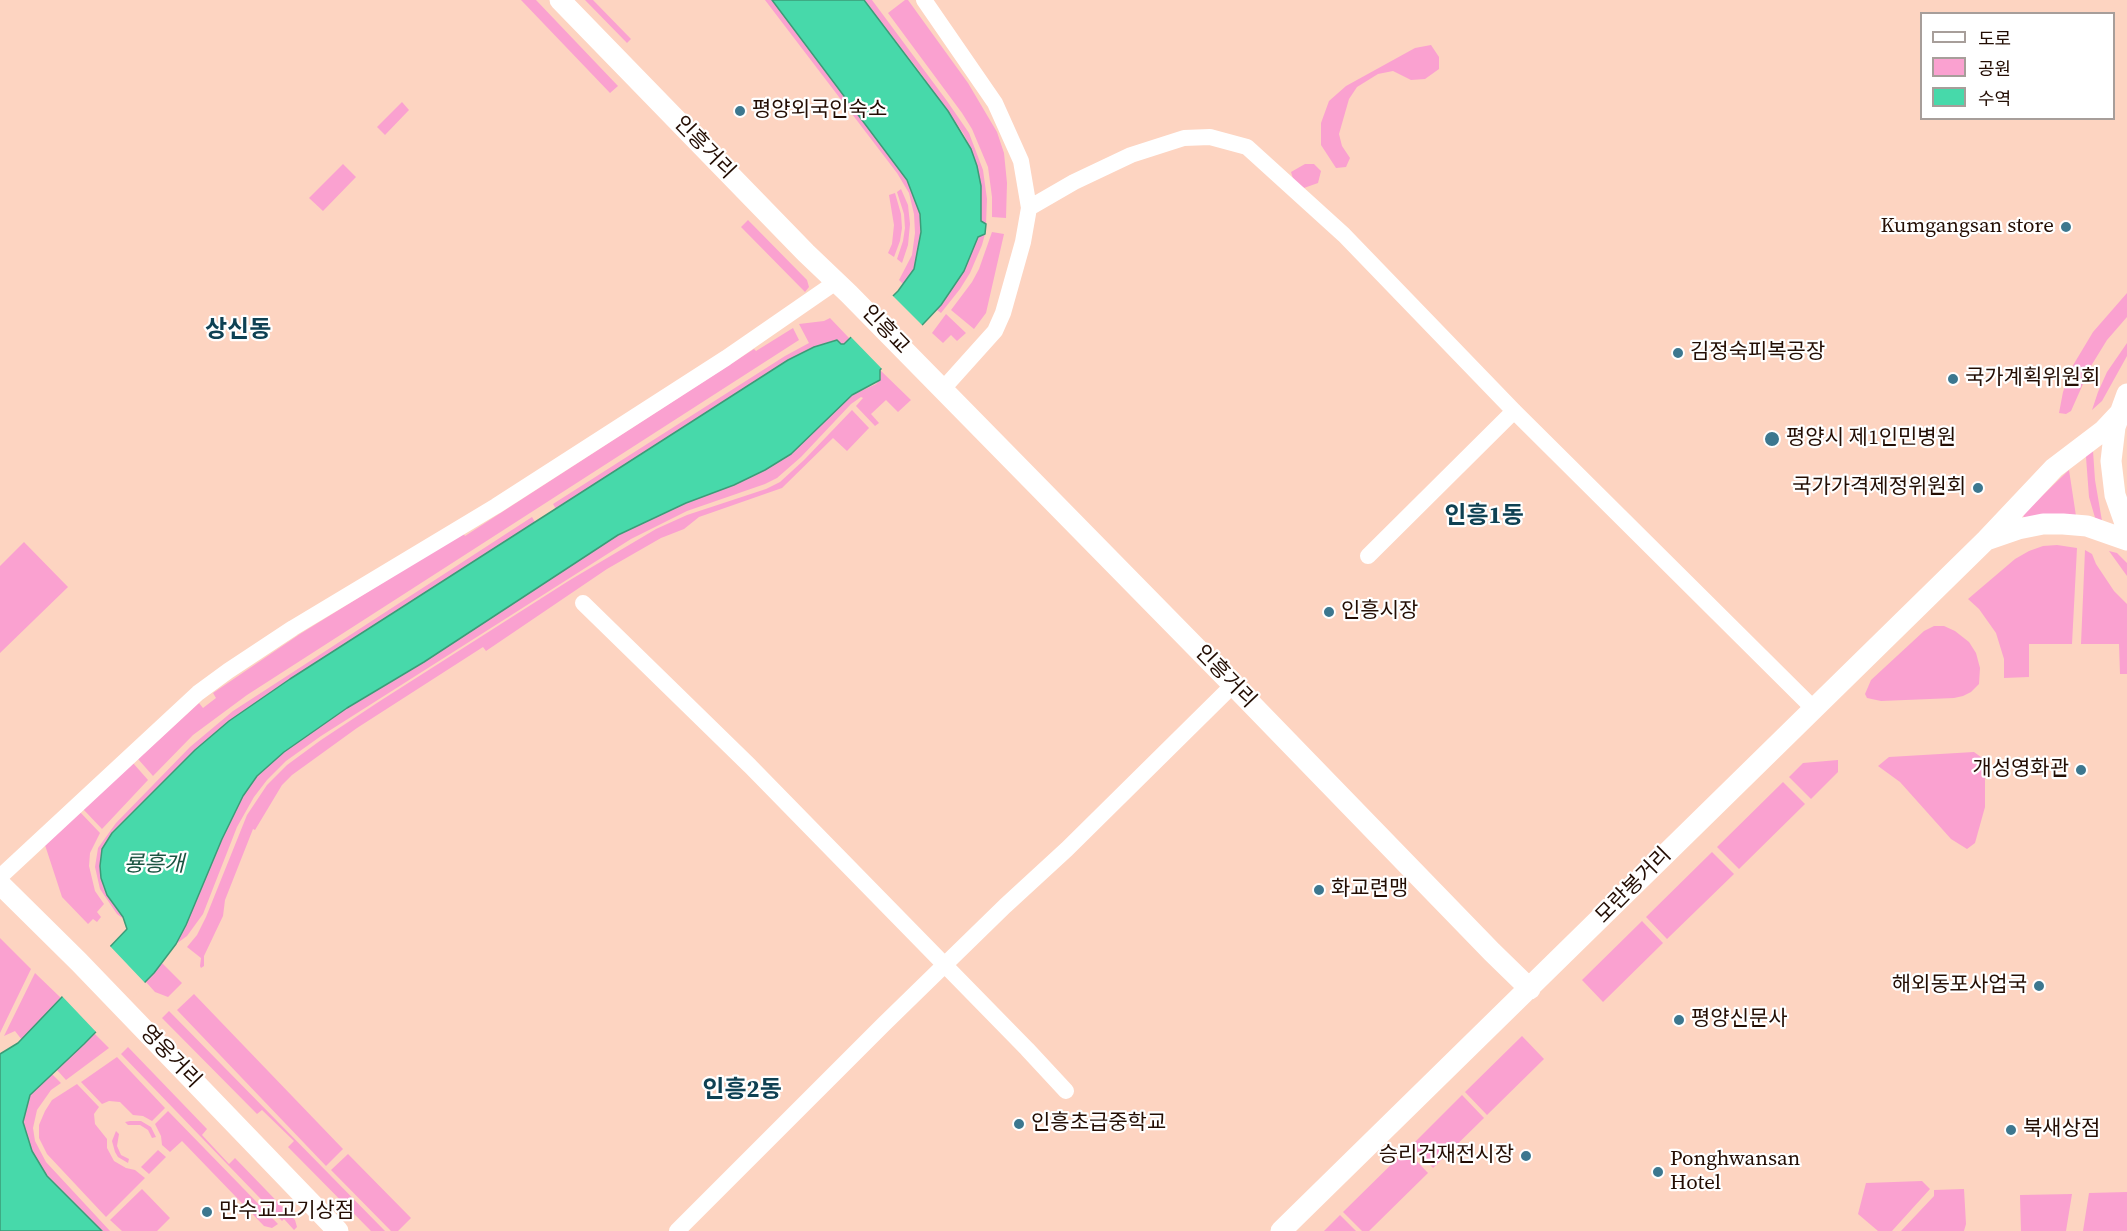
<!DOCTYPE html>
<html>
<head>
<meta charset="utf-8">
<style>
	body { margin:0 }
	#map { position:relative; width:2127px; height:1231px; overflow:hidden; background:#fdd4c1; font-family:"Source Serif 4","Noto Sans KR",serif }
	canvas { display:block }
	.legend { position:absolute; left:1920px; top:12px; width:195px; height:108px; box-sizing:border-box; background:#fff; border:2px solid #a79e9a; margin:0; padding:8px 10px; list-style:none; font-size:18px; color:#230d03 }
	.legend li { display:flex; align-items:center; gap:12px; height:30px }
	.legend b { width:30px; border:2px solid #a79e9a }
</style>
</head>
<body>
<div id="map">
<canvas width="2127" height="1231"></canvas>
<ul class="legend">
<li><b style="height:8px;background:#fff"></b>도로</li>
<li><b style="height:16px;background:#faa1d0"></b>공원</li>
<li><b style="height:16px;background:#47d9aa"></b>수역</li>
</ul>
</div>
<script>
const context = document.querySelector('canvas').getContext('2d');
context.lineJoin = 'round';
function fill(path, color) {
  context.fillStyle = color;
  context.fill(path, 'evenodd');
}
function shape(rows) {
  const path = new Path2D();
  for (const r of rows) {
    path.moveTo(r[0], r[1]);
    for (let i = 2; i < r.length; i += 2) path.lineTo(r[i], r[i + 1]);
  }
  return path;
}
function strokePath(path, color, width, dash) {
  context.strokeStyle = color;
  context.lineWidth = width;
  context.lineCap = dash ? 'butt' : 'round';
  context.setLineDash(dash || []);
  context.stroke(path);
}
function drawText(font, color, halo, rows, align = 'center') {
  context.font = font + ' "Source Serif 4","Noto Sans KR",serif';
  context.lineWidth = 4.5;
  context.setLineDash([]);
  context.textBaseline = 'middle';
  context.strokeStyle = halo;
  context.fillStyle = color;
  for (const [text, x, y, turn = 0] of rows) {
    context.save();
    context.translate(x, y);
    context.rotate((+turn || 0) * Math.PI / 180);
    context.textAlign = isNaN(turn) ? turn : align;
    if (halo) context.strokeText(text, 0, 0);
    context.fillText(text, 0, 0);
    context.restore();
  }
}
fill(shape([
	[521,0,536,0,618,86,610,93],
	[585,0,593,0,631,39,627,43],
	[765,0,772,0,901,171,912,190,920,214,921,232,914,269,903,284,899,280,912,255,915,233,914,214,909,193,897,173],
	[864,0,872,0,947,101,969,133,983,170,987,199,986,224,981,221,981,186,971,149,963,133,919,71],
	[905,0,908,0,968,83,997,132,1004,153,1007,183,1006,218,992,217,992,197,988,167,972,129,962,113,888,13],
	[1431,45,1439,57,1439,69,1425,79,1411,80,1393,71,1378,74,1357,87,1349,99,1339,134,1342,146,1350,158,1346,167,1336,168,1321,145,1321,123,1329,101,1346,86,1415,48],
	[402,102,409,110,385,135,377,127],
	[343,164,356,177,323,211,309,198],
	[1305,164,1314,164,1321,171,1318,183,1304,188,1294,182,1291,172],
	[901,189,908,205,910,224,908,245,902,263,897,259,903,241,905,228,904,214,897,192],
	[895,193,901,214,902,228,900,241,894,257,888,253,892,244,894,225,889,195],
	[748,220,807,280,809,287,805,292,741,227],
	[992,232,1004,234,986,313,974,329,951,310,972,282,979,269],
	[985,234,982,245,970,273,960,289,941,313,937,310,964,271,978,237],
	[2127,293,2127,317,2107,340,2091,366,2071,411,2066,414,2059,413,2063,392,2072,367,2093,332],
	[946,314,966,333,957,341,951,335,943,343,932,333],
	[830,318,850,339,844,344,841,344,836,340,814,347,788,360,556,509,553,504,785,356,809,343,799,324,824,321],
	[793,328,799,340,247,695,193,735,153,776,138,759,199,703,203,708,216,698,213,693,300,634,463,533,465,536,754,349,756,351],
	[2127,343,2127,356,2102,401,2092,410,2098,392,2107,372],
	[880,370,911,400,898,412,886,400,871,414,879,423,875,426,856,406,863,398,861,397,851,404,801,457,777,478,765,484,687,511,631,539,321,736,286,761,267,780,254,797,237,827,203,914,187,936,176,944,186,925,222,839,243,796,257,776,284,752,348,707,424,662,618,535,686,503,734,485,765,470,791,454,852,395,876,384,881,378],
	[852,410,869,428,847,451,833,438,782,488,699,517,684,529,661,538,607,569,486,651,483,647,357,728,292,775,282,785,255,830,253,829,225,900,223,916,204,956,204,966,201,968,200,966,201,958,187,947,197,935,206,917,247,815,267,785,287,765,321,740,380,701,570,580,656,529,687,515,766,489,780,482,804,460],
	[2093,451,2095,480,2102,521,2096,521,2089,497,2086,457,2087,453],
	[2069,470,2076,516,2024,518,2023,514],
	[532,517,535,522,290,679,229,721,195,750,112,832,102,849,100,866,103,886,107,895,125,920,117,914,100,889,95,867,98,848,116,823,190,747,233,711],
	[24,542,68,587,0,653,0,566],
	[2057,545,2077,548,2072,644,2029,644,2029,677,2004,678,2004,659,1996,633,1979,609,1968,599,2015,559,2029,551,2043,546],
	[2085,550,2092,554,2096,564,2114,591,2127,604,2127,674,2120,674,2119,644,2081,644],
	[2109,551,2117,553,2127,563,2127,576],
	[1934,626,1944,626,1955,631,1969,642,1976,653,1980,668,1979,684,1971,692,1963,696,1954,698,1881,701,1867,698,1865,694,1871,680,1924,631],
	[1974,752,1985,760,1985,807,1975,843,1967,849,1951,839,1900,782,1878,766,1889,757],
	[1838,760,1838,772,1811,799,1789,777,1803,763],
	[133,763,148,780,102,829,83,809],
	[1783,782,1805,804,1739,869,1717,847],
	[80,812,100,833,90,853,89,866,95,891,104,904,97,912,101,917,97,922,93,919,88,924,62,897,45,845],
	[1712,852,1734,874,1667,939,1646,917],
	[1642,921,1663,943,1603,1002,1582,980],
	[0,938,31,969,0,1033],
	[162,963,182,983,168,997,155,992,145,981],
	[35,973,61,998,22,1040,15,1031,4,1036],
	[194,994,343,1149,326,1166,177,1010],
	[169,1011,385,1231,371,1231,288,1147,294,1141,262,1110,257,1114,162,1018],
	[94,1033,109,1048,66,1080,57,1070],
	[1522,1036,1544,1059,1487,1115,1465,1092],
	[128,1047,207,1129,202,1135,229,1164,235,1158,295,1220,297,1227,294,1230,284,1219,282,1221,121,1054],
	[117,1057,165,1108,152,1121,143,1116,133,1115,120,1102,109,1101,102,1104,81,1082],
	[52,1074,61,1083,51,1090,37,1110,33,1128,35,1141,46,1162,110,1231,102,1231,47,1176,32,1151,23,1122,30,1095],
	[77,1084,99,1107,94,1114,95,1124,107,1139,107,1148,114,1161,126,1168,135,1170,145,1178,106,1217,47,1154,39,1138,39,1125,45,1111,52,1100],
	[1462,1095,1484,1118,1433,1168,1411,1146],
	[168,1111,278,1224,272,1228,264,1226,182,1141,170,1152,162,1145,161,1136,155,1124],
	[130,1121,141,1121,151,1127,156,1137,152,1138,148,1130,140,1125,128,1125,125,1122],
	[116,1131,119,1134,117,1146,121,1155,129,1159,128,1163,118,1157,115,1152,112,1141],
	[158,1150,166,1157,149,1174,141,1167],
	[1406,1150,1428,1173,1369,1231,1362,1231,1343,1212],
	[348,1154,411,1218,398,1231,391,1231,331,1170],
	[1922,1181,1930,1189,1892,1231,1878,1231,1858,1214,1866,1183],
	[142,1189,170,1218,157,1231,122,1231,110,1220],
	[1964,1189,1966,1224,1964,1231,1901,1231,1934,1196,1934,1190],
	[2127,1192,2127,1231,2083,1231,2089,1193],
	[2072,1194,2066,1231,2021,1231,2020,1195],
	[1340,1215,1356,1231,1324,1231]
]), '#faa1d0');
const water = shape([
	[772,0,864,0,948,111,971,149,977,166,981,186,981,221,986,224,985,234,978,237,964,271,941,305,880,370,880,380,852,395,791,454,765,470,734,485,686,503,618,535,424,662,347,708,284,752,257,776,243,796,222,839,186,925,176,944,154,973,84,1044,30,1095,23,1122,32,1151,47,1176,102,1231,0,1231,0,1054,18,1043,127,929,123,917,107,895,101,878,100,866,102,849,112,833,195,750,229,721,290,679,788,360,814,347,837,340,841,344,844,344,898,291,914,269,921,232,920,214,907,180,772,0]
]);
fill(water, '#47d9aa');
strokePath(water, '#3c9c78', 1.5);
fill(shape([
	[891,294,924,327,884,371,850,336],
	[109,945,146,984,98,1034,60,994]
]), '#fdd4c1');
strokePath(shape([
	[924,0,995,103,1021,161,1029,208,1023,242,1003,313,995,331,942,390],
	[1029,208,1074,182,1131,155,1184,138,1210,137,1247,147,1344,235,1514,411,1814,709],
	[1368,556,1514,411],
	[583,603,750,766,1027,1049,1066,1091],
	[0,877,198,693,228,671,293,628,496,506,726,358,836,282],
	[677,1231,884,1024,1005,906,1067,849,1233,685]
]), '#fff', 16);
strokePath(shape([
	[560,0,806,253,849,294,1233,685,1492,952,1530,989],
	[2127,394,2115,427,2111,461,2115,495,2127,529],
	[1989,539,2018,529,2043,524,2063,524,2087,526,2127,540],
	[0,884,79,962,338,1231],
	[1281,1231,1986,540,2054,468,2104,430,2119,414]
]), '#fff', 21);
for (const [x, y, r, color] of [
	[740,111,6,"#3c778f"],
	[2066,227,6,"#3c778f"],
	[1678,353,6,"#3c778f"],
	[1953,379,6,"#3c778f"],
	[1772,439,8,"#3c778f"],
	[1978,488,6,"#3c778f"],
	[1329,612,6,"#3c778f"],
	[2081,770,6,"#3c778f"],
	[1319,890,6,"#3c778f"],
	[2039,986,6,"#3c778f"],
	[1679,1020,6,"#3c778f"],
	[1019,1124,6,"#3c778f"],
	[2011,1130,6,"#3c778f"],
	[1526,1156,6,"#3c778f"],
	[1658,1172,6,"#3c778f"],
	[207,1212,6,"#3c778f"]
]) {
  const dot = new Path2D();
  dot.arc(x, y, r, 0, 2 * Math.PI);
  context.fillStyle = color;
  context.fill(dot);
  strokePath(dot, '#fff', 2);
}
drawText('21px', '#230d03', '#fff', [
	["평양외국인숙소",752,111],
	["Kumgangsan store",2054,227,"right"],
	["김정숙피복공장",1690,353],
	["국가계획위원회",1965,379],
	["평양시 제1인민병원",1786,439],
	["국가가격제정위원회",1966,488,"right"],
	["인흥시장",1341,612],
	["개성영화관",2069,770,"right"],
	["화교련맹",1331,890],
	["해외동포사업국",2027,986,"right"],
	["평양신문사",1691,1020],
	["인흥초급중학교",1031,1124],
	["북새상점",2023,1130],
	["승리건재전시장",1514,1156,"right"],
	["Ponghwansan",1670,1160],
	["Hotel",1670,1184],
	["만수교고기상점",219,1212]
], 'left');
drawText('21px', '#230d03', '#fff', [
	["인흥거리",704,148,46],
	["인흥교",885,330,46],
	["인흥거리",1225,677,46],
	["모란봉거리",1634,886,-45],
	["영웅거리",170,1057,46]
]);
drawText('italic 22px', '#1b5542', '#fff', [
	["룡흥개",154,865]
]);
drawText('bold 24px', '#0f4153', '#fff', [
	["상신동",238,331],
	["인흥1동",1484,517],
	["인흥2동",742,1091]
]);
</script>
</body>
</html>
